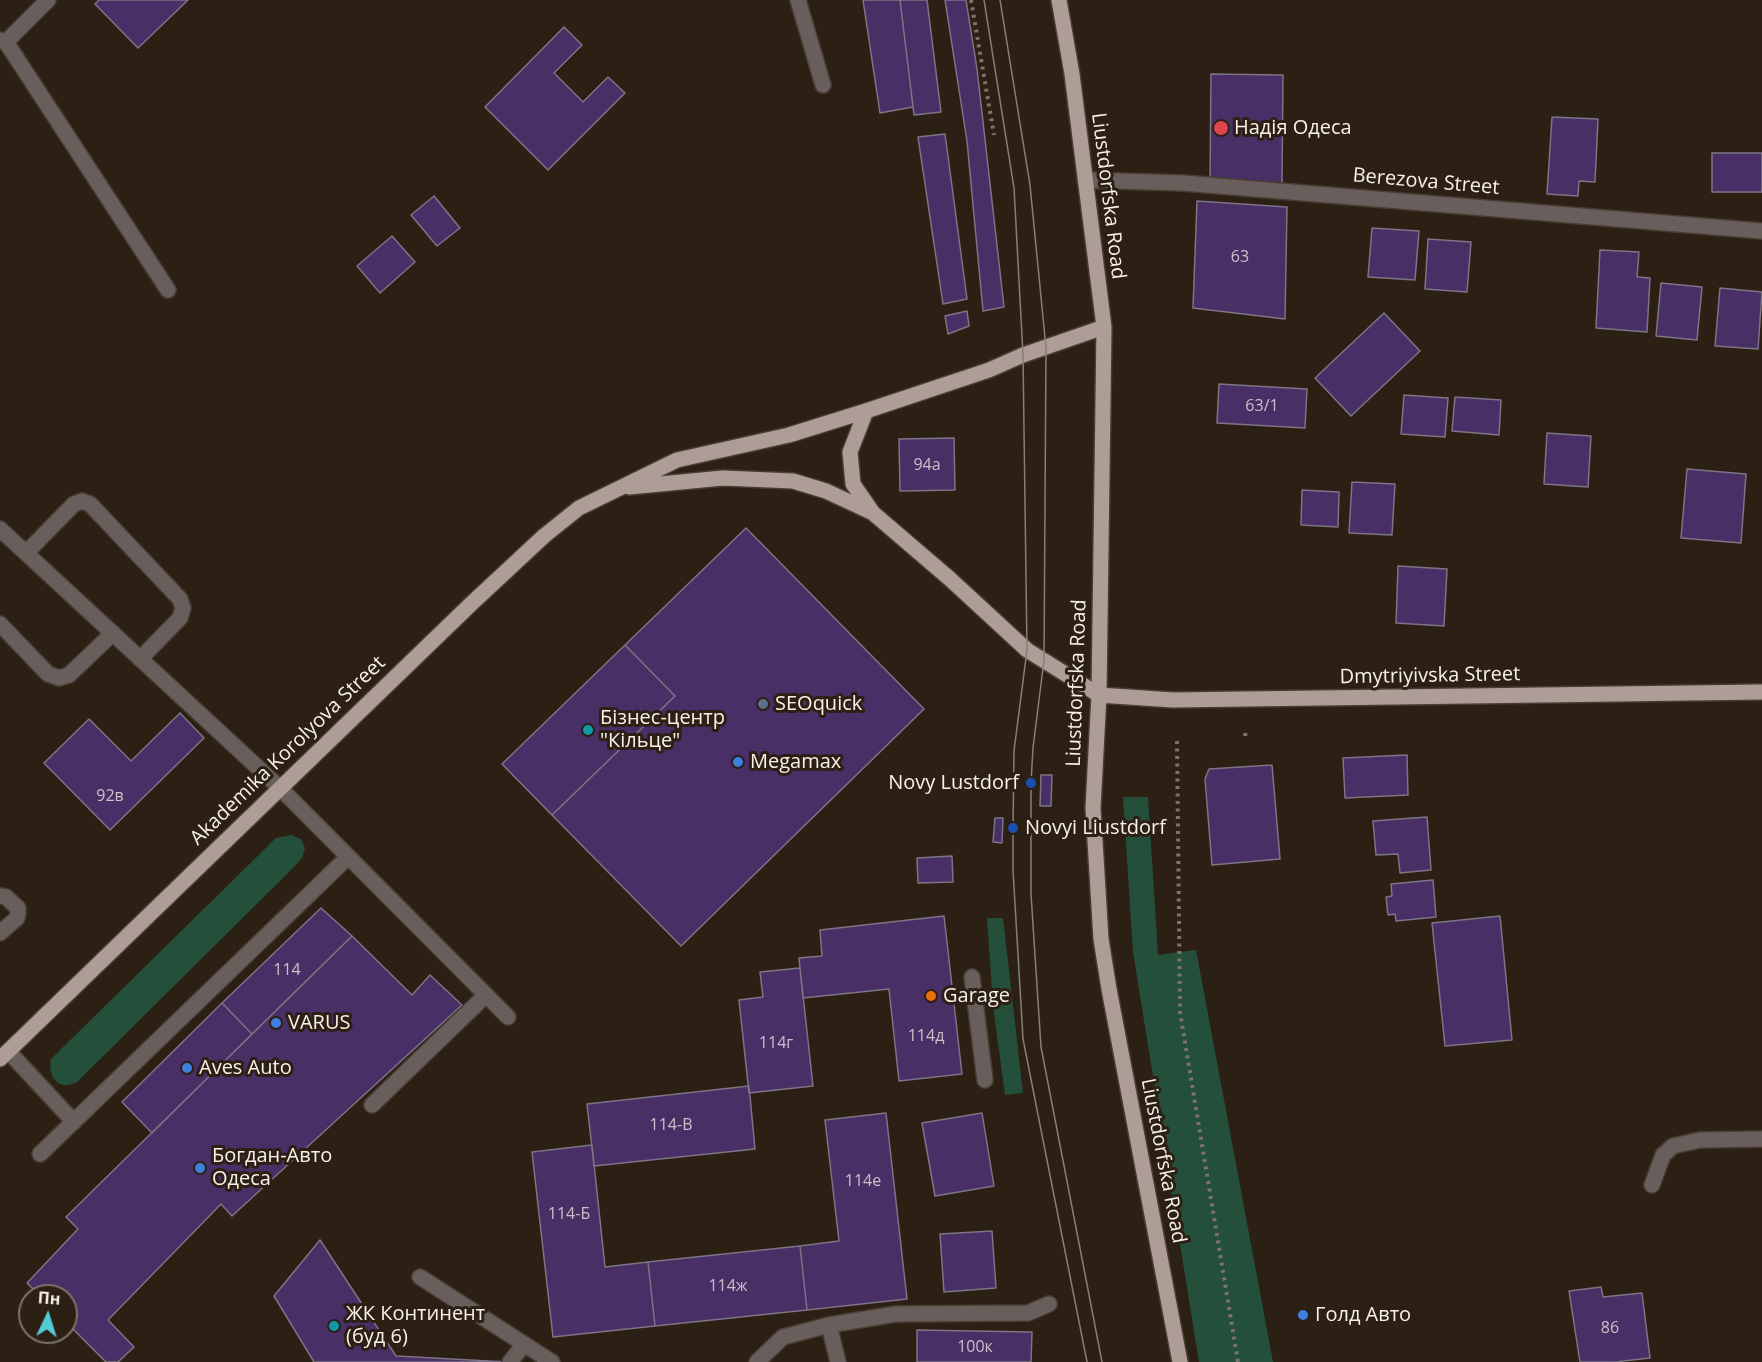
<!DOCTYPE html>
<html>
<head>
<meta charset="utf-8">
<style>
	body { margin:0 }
	#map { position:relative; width:1762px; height:1362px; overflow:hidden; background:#2c2015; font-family:"Open Sans",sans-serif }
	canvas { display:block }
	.north { position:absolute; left:18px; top:1284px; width:60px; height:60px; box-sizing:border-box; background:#2c2015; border:2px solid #7e736a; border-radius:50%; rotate:4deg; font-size:16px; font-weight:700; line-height:24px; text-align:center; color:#f8f0e9 }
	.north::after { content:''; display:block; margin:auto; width:21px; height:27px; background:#51ccd3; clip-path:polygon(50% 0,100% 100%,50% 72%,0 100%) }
</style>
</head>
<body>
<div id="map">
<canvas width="1762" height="1362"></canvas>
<div class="north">Пн</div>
</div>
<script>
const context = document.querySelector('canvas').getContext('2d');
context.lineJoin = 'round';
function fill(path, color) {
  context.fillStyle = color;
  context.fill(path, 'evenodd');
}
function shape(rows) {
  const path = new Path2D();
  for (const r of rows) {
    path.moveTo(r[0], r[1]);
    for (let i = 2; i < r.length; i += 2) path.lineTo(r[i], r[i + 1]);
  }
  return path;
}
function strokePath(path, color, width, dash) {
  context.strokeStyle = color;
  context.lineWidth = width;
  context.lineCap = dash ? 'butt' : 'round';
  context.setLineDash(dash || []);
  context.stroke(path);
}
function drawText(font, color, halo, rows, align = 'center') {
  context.font = font + ' "Open Sans",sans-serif';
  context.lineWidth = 6;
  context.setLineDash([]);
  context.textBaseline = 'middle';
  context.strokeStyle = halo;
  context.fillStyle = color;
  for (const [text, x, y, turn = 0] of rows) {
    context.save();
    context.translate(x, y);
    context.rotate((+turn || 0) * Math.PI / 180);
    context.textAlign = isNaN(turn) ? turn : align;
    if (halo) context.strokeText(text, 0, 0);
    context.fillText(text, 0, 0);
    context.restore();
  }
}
fill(shape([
	[1123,797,1148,797,1158,955,1196,950,1273,1362,1199,1362,1133,952],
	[291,835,301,839,305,848,302,858,291,870,77,1082,69,1085,63,1085,58,1083,53,1078,50,1068,51,1059,276,838],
	[987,918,1003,918,1023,1093,1005,1095,993,1006]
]), '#24503b');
const building = shape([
	[99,0,188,0,138,48,95,4,99,0],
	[863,0,900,0,913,107,880,113,863,0],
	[900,0,927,0,941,112,914,115,900,0],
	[945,0,966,0,977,69,1004,307,983,311,967,141,945,0],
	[564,27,582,45,554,73,583,102,608,77,625,93,548,170,485,107,564,27],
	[1211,74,1283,75,1282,183,1210,182,1211,74],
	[1552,117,1598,119,1595,182,1579,181,1578,196,1547,194,1552,117],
	[945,134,967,299,943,304,918,137,945,134],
	[1712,153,1762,153,1762,192,1712,192,1712,153],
	[434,196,460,228,437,246,411,215,434,196],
	[1197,201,1287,207,1285,319,1193,308,1197,201],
	[1372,228,1419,231,1415,280,1368,277,1372,228],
	[392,236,415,262,380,293,357,266,392,236],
	[1428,239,1471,242,1467,292,1425,289,1428,239],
	[1600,250,1639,252,1637,277,1650,278,1647,332,1596,328,1600,250],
	[1661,283,1702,287,1697,340,1656,336,1661,283],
	[1720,288,1762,292,1758,349,1715,346,1720,288],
	[967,311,969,326,948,334,945,316,967,311],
	[1384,313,1420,351,1351,416,1315,378,1384,313],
	[1219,384,1307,389,1305,428,1217,423,1219,384],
	[1404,395,1448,398,1445,437,1401,434,1404,395],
	[1455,397,1501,400,1499,435,1452,431,1455,397],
	[1547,433,1591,436,1588,487,1544,484,1547,433],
	[954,438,955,490,900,491,899,439,954,438],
	[1687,469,1746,474,1741,543,1681,538,1687,469],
	[1352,482,1395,484,1392,535,1349,533,1352,482],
	[1302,490,1339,492,1338,527,1301,525,1302,490],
	[746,528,924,709,681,946,552,815,675,696,625,645,746,528],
	[1398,566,1447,569,1444,626,1396,623,1398,566],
	[625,645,675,696,552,815,502,764,625,645],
	[180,713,204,738,110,830,44,763,89,719,131,761,180,713],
	[1407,755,1408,795,1345,798,1343,758,1407,755],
	[1272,765,1280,859,1212,865,1205,779,1209,769,1272,765],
	[1041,775,1052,775,1051,806,1040,806,1041,775],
	[1427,817,1431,870,1400,873,1398,854,1376,855,1373,821,1427,817],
	[995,818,1003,818,1002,843,993,842,995,818],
	[952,856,953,882,918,883,917,858,952,856],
	[1433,880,1436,917,1396,921,1395,914,1388,915,1386,897,1392,896,1391,884,1433,880],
	[321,908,352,936,252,1034,222,1003,321,908],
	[944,916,962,1074,899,1081,889,989,803,998,799,958,822,956,820,930,944,916],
	[1500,916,1512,1040,1445,1046,1432,923,1500,916],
	[352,936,412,995,430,975,462,1005,232,1216,221,1204,108,1320,134,1347,118,1362,106,1362,66,1322,66,1296,40,1296,27,1283,78,1229,66,1217,352,936],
	[800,968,813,1086,749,1093,739,1000,763,997,760,972,800,968],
	[222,1003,252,1034,152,1133,122,1102,222,1003],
	[749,1086,755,1149,594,1166,587,1104,749,1086],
	[886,1113,907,1299,807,1310,800,1246,839,1241,825,1120,886,1113],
	[982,1113,994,1186,935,1196,922,1123,982,1113],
	[592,1145,605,1267,648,1262,655,1326,553,1337,532,1152,592,1145],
	[992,1231,996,1288,944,1292,940,1234,992,1231],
	[320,1240,396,1356,507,1362,314,1362,274,1296,320,1240],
	[800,1246,807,1310,655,1326,648,1262,800,1246],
	[1601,1287,1603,1297,1642,1293,1650,1358,1615,1362,1580,1362,1569,1291,1601,1287],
	[917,1330,1032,1332,1031,1362,917,1362,917,1330]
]);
fill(building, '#482f65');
strokePath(building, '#7c7586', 1.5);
const minor = shape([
	[798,0,823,85],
	[0,40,6,42,168,290],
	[6,42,48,0],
	[1085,180,1183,183,1762,231],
	[0,529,280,788,508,1017],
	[26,553,74,504,82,501,90,504,180,599,183,608,180,618,140,659],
	[0,624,48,674,59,678,69,675,113,633],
	[0,896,6,897,18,908,18,913,17,918,0,933],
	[972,977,985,1080],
	[8,1051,74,1122],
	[372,1105,486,995],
	[40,1154,348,857],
	[1652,1185,1663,1155,1673,1146,1700,1140,1762,1139],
	[420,1277,552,1362],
	[510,1362,524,1344],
	[757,1362,783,1337,829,1325],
	[838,1362,829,1325,896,1314,1028,1313,1049,1304]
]);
const major = shape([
	[1059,0,1072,74,1104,327,1099,695,1093,808,1101,939,1109,989,1180,1362],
	[866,411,850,452,853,484,873,513,950,579,1027,650,1099,695,1173,700,1762,692],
	[629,487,723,478,793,481,826,491,871,512],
	[0,1059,471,604,544,536,579,508,677,460,789,435,866,411,989,370,1023,355,1104,327]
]);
strokePath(minor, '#493d33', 18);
strokePath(major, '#493d33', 18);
strokePath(shape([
	[971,0,994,135],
	[1245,733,1246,740],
	[1177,741,1180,1012,1238,1362]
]), '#7d736a', 4, [3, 4.5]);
strokePath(minor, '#685f5c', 15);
strokePath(major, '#ae9c96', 15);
strokePath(shape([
	[984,0,1014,188,1023,355,1027,650,1014,751,1013,828,1013,870,1023,1039,1087,1362],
	[1000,0,1030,185,1046,348,1044,660,1033,748,1031,783,1031,894,1041,1047,1102,1362]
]), '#887e75', 1.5);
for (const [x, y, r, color] of [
	[1221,128,8,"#e0444e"],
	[763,704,6,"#5c6f8a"],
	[588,730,6,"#0f9aa8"],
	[738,762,6,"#3f7fe0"],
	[1031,783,6,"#1a4fb4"],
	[1013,828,6,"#1a4fb4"],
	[931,996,6,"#e8710a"],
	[276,1023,6,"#3f7fe0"],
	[187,1068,6,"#3f7fe0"],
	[200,1168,6,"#3f7fe0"],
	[1303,1315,6,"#3f7fe0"],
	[334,1326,6,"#0f9aa8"]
]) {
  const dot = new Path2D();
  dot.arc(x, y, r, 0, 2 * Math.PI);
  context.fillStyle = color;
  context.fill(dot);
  strokePath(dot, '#2c2015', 2);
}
drawText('16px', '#ccc0c8', null, [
	["63",1240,257],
	["63/1",1262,406],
	["94а",927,465],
	["92в",110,796],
	["114",287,970],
	["114д",926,1036],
	["114г",776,1043],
	["114-В",671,1125],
	["114е",863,1181],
	["114-Б",569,1214],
	["114ж",728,1286],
	["86",1610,1328],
	["100к",975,1347]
]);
drawText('20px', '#f8f0e9', '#2c2015', [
	["Надія Одеса",1234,128],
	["SEOquick",775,704],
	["Бізнес-центр",600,718],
	["\"Кільце\"",600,741],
	["Megamax",750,762],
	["Novy Lustdorf",1019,783,"right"],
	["Novyi Liustdorf",1025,828],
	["Garage",943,996],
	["VARUS",288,1023],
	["Aves Auto",199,1068],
	["Богдан-Авто",212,1156],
	["Одеса",212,1179],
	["ЖК Континент",346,1314],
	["(буд 6)",346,1337],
	["Голд Авто",1315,1315]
], 'left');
drawText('20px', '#f8f0e9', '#2c2015', [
	["Berezova Street",1426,182,5],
	["Liustdorfska Road",1108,196,83],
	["Dmytriyivska Street",1430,676,-1],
	["Liustdorfska Road",1077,683,-88],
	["Akademika Korolyova Street",288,751,-44],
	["Liustdorfska Road",1163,1161,79]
]);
</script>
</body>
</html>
